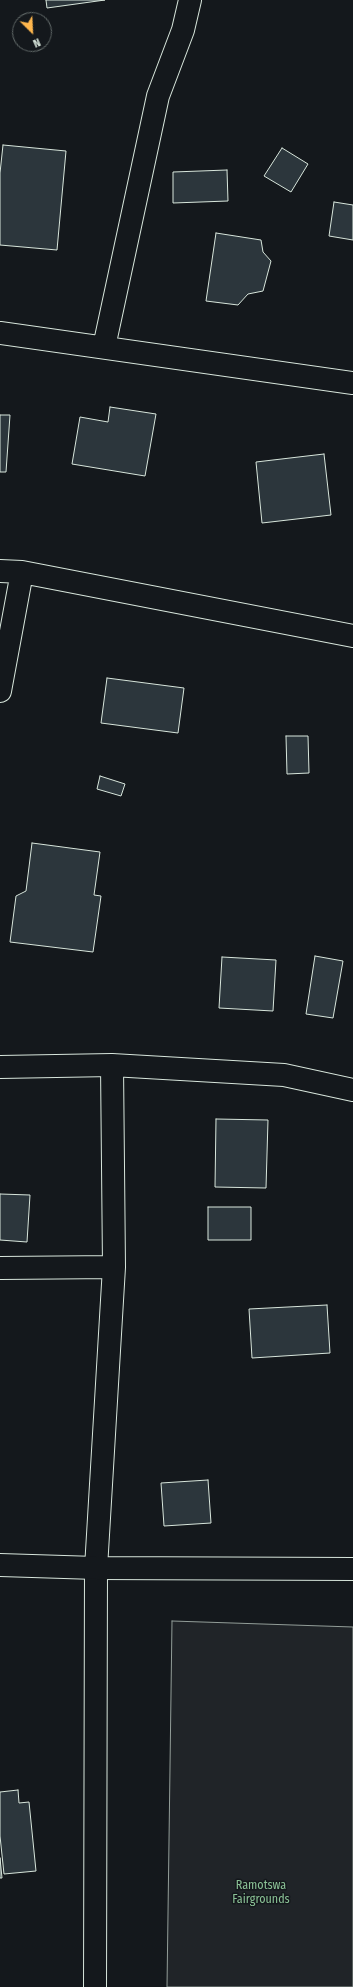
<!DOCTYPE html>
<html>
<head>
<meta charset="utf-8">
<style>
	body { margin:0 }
	#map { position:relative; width:353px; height:1987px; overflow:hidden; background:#14181c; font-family:"Fira Sans Condensed",sans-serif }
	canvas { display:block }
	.north { position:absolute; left:12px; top:12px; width:40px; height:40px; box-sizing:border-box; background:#14181c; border:1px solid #626a69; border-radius:50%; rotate:156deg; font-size:11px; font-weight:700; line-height:16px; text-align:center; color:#d8e6dc }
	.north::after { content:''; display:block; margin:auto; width:14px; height:18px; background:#ffb74d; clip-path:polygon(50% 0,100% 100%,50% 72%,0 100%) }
</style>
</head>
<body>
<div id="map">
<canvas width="353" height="1987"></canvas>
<div class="north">N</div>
</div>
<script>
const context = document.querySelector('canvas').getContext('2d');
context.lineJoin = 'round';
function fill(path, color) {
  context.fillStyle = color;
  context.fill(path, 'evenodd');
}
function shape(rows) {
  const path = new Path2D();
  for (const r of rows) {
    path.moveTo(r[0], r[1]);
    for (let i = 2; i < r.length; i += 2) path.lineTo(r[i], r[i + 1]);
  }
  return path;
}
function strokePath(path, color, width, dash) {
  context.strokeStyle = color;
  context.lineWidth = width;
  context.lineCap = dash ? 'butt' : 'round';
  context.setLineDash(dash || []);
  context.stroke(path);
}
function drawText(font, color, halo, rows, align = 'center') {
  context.font = font + ' "Fira Sans Condensed",sans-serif';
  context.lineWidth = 3;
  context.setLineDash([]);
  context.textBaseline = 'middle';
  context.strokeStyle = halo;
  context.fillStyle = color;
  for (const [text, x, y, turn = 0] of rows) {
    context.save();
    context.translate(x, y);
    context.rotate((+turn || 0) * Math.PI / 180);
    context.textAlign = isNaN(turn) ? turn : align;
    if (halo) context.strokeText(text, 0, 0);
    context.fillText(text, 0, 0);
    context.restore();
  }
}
const green = shape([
	[172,1621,353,1627,353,1987,167,1987,172,1621]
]);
fill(green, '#202428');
strokePath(green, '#939e99', 1);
const building = shape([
	[46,0,105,0,47,8,46,0],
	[3,145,66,151,57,250,0,245,0,173,3,145],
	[282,148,308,164,291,192,264,176,282,148],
	[227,170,228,201,173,203,173,172,227,170],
	[334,202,353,205,353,240,329,236,334,202],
	[216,233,261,240,263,252,271,261,263,291,248,294,238,305,206,301,216,233],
	[110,407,156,414,145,476,72,464,80,417,108,422,110,407],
	[0,415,10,415,6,472,0,472,0,415],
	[324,454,331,515,262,523,256,462,324,454],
	[107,678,184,688,178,733,101,723,107,678],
	[286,736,308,736,309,773,287,774,286,736],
	[100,776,125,784,121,796,97,789,100,776],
	[32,843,100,852,94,895,101,896,93,952,10,942,16,896,26,891,32,843],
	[315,956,343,961,333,1018,306,1014,315,956],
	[222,957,276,960,273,1011,219,1008,222,957],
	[216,1119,268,1120,266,1188,215,1187,216,1119],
	[0,1194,30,1195,27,1242,0,1240,0,1194],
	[208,1207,251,1207,251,1240,208,1240,208,1207],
	[327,1305,330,1353,252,1358,249,1309,327,1305],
	[208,1480,211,1523,164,1526,161,1483,208,1480],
	[18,1790,19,1803,29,1802,36,1871,4,1874,0,1836,0,1792,18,1790],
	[0,1858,2,1878,0,1878,0,1858]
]);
fill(building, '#2c363c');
strokePath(building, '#d8e6dc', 1);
const minor = shape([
	[0,333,353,383],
	[104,347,158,96,183,30,190,0],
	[0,571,22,572,353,636],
	[0,691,22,572],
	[0,1067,112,1065,284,1075,353,1090],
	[0,1268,114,1267],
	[95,1987,96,1568,114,1267,112,1065]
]);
const tertiary = shape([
	[0,1565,96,1568,353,1569]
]);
strokePath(minor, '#d8e6dc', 24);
strokePath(tertiary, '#d8e6dc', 24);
strokePath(minor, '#14181c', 22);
strokePath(tertiary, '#14181c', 22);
drawText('12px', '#8ac095', '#14181c', [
	["Ramotswa",261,1886],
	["Fairgrounds",261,1900]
]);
</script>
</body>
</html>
